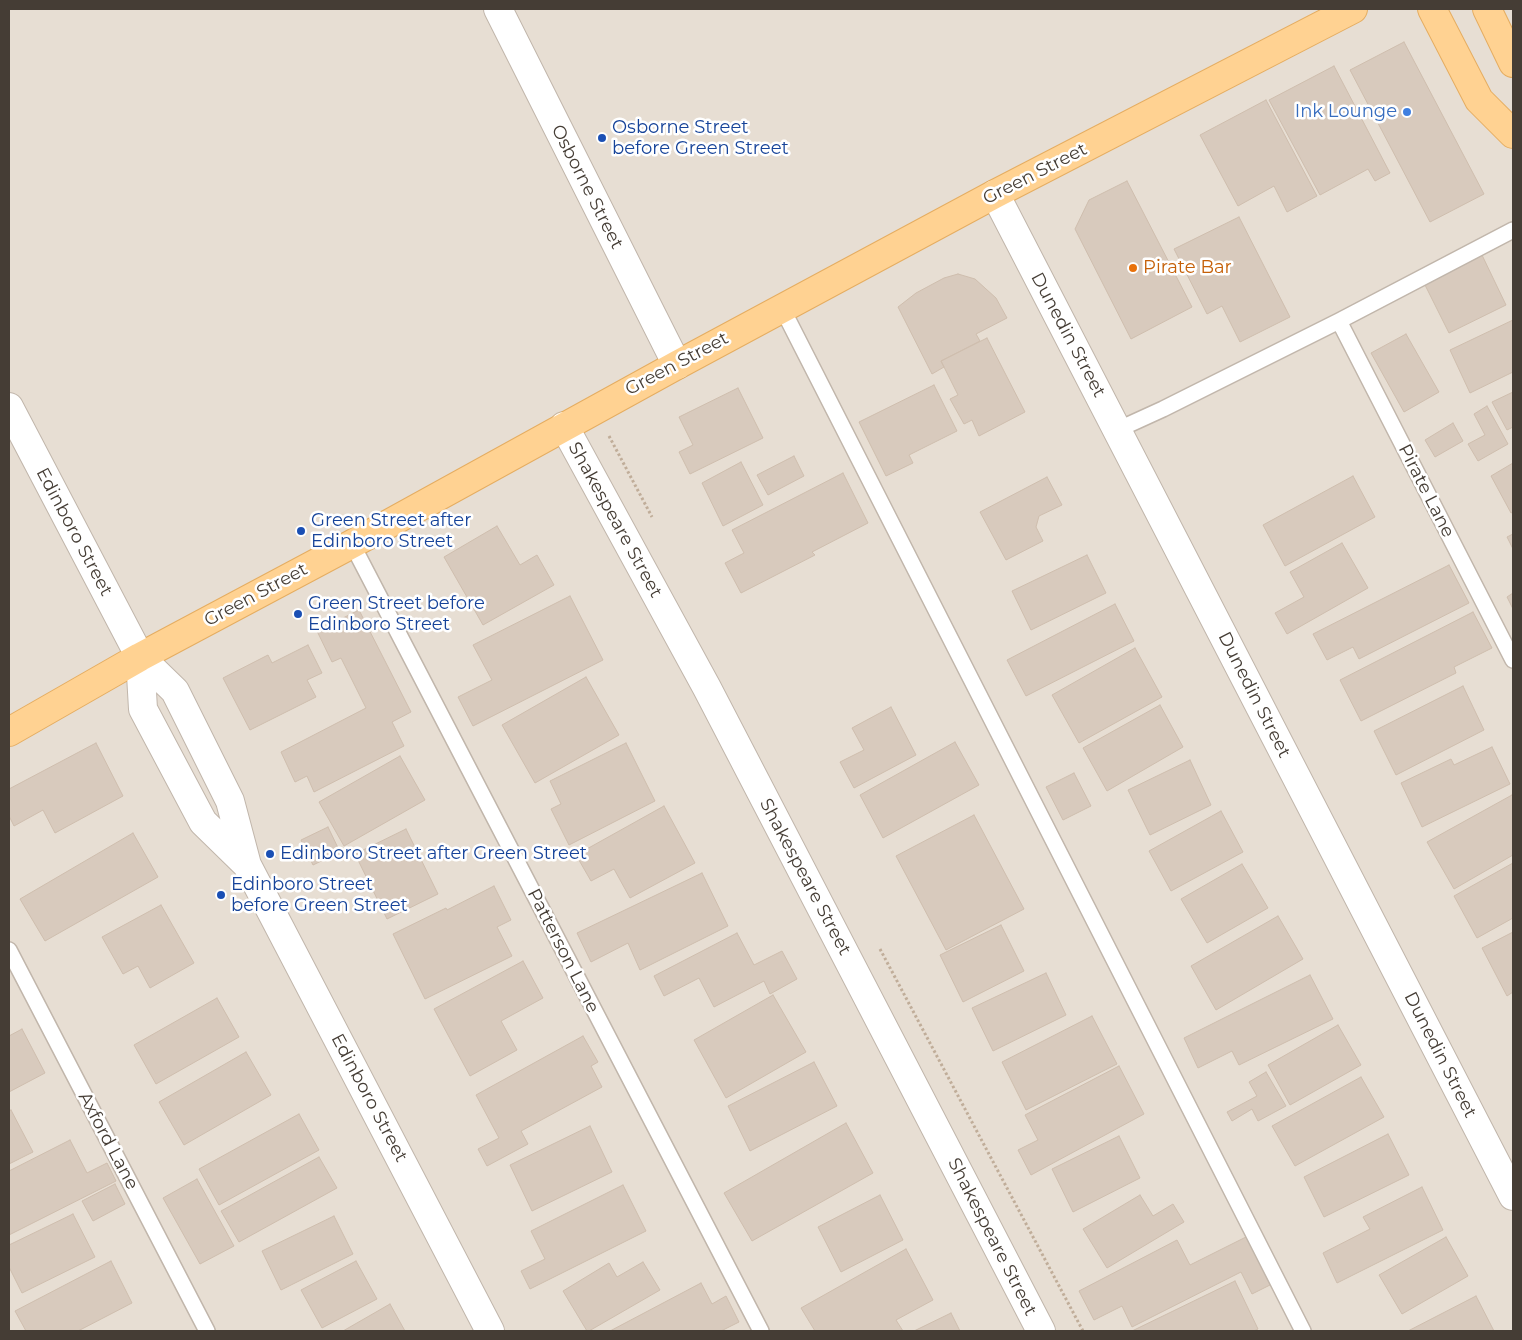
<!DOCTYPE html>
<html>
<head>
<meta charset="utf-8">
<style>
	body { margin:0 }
	#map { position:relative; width:1522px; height:1340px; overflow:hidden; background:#f3ede5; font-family:Montserrat,sans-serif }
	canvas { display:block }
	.frame { position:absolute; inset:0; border:10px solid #453d35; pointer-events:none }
</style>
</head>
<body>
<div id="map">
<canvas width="1522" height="1340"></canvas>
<div class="frame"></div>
</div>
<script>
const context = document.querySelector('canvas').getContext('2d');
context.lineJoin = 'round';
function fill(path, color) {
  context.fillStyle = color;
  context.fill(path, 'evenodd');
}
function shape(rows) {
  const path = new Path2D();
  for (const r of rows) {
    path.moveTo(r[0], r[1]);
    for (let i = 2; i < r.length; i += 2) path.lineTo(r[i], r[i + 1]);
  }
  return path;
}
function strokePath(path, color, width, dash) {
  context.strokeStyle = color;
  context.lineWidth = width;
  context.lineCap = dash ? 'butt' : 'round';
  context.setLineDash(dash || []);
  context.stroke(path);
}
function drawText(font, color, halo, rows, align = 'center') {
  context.font = font + ' Montserrat,sans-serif';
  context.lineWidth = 5;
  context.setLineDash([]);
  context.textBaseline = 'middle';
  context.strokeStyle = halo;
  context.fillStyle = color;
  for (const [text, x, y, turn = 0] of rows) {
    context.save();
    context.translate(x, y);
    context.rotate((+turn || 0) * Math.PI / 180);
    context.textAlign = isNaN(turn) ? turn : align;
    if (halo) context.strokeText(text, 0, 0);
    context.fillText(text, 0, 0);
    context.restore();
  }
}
fill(shape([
	[9,9,1513,9,1513,1331,9,1331]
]), '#e7ded3');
const building = shape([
	[1404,42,1484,194,1430,222,1350,70,1404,42],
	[1334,66,1390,173,1375,181,1368,169,1320,195,1269,100,1334,66],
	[1266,100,1317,196,1287,212,1274,186,1238,206,1200,135,1266,100],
	[1127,181,1192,307,1131,339,1075,229,1089,200,1127,181],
	[1239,217,1290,317,1240,342,1222,306,1207,314,1174,249,1239,217],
	[1481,253,1506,305,1449,333,1423,281,1481,253],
	[958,274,975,279,996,298,1007,318,976,334,980,341,941,361,944,367,932,374,898,307,916,293,944,278,958,274],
	[1513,320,1513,372,1470,393,1450,350,1513,320],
	[1406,334,1439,392,1404,412,1371,353,1406,334],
	[987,338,1025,412,979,436,972,420,964,424,950,399,958,395,941,361,987,338],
	[934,385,957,431,909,455,913,463,886,476,859,422,934,385],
	[738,388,763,438,690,474,679,452,693,445,679,417,738,388],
	[1513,392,1513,427,1507,430,1492,402,1513,392],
	[1487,406,1508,444,1478,461,1468,444,1485,435,1474,414,1487,406],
	[1453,423,1463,441,1435,457,1425,440,1453,423],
	[794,456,804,476,768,495,757,475,794,456],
	[741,462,763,505,723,526,702,483,741,462],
	[1513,463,1513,512,1511,513,1491,476,1513,463],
	[843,473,868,523,812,552,815,555,741,593,725,563,744,553,732,530,843,473],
	[1353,476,1375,517,1285,566,1263,525,1353,476],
	[1047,477,1062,505,1039,516,1036,527,1043,541,1006,560,980,512,1047,477],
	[497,526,520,565,537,555,554,585,483,625,444,557,497,526],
	[1513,534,1513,549,1507,537,1513,534],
	[1342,543,1368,588,1287,634,1275,613,1304,597,1290,572,1342,543],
	[1087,555,1106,593,1031,630,1012,591,1087,555],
	[1449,565,1469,603,1359,659,1353,647,1327,660,1313,634,1449,565],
	[1513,593,1513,609,1507,597,1513,593],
	[570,596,603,660,473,726,458,697,492,680,473,645,570,596],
	[1115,604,1134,641,1026,696,1007,660,1115,604],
	[359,610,411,712,392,722,404,746,314,792,307,776,295,782,281,752,366,708,341,658,332,662,317,631,359,610],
	[1473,612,1492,648,1454,667,1456,673,1361,721,1340,680,1473,612],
	[308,645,322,673,307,680,316,697,250,730,223,678,268,655,272,663,308,645],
	[1135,648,1162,697,1079,743,1052,695,1135,648],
	[586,677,619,735,535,783,502,725,586,677],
	[1463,686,1484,730,1396,775,1374,731,1463,686],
	[1160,705,1183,747,1107,791,1083,748,1160,705],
	[891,707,916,755,854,788,840,762,864,750,852,728,891,707],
	[955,742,979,785,883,838,860,795,955,742],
	[96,743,123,796,55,833,43,810,14,826,9,816,9,789,96,743],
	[626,743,655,801,569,845,551,809,561,804,550,781,626,743],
	[1492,747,1510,784,1422,827,1401,783,1451,759,1454,765,1492,747],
	[400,756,425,800,344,846,319,802,400,756],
	[1190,760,1211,805,1150,835,1128,790,1190,760],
	[1074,773,1091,806,1063,820,1046,787,1074,773],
	[1512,795,1513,797,1513,855,1454,889,1427,842,1512,795],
	[664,806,695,863,630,898,614,869,591,881,576,855,664,806],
	[1221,811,1243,852,1171,891,1149,851,1221,811],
	[974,815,1024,909,946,950,896,856,974,815],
	[328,827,340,852,313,865,301,840,328,827],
	[406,829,438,894,387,919,355,854,406,829],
	[133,833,158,877,45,941,20,899,133,833],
	[1513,863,1513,918,1477,938,1454,896,1513,863],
	[1242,864,1268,908,1207,943,1181,899,1242,864],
	[702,873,728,926,640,970,628,943,591,962,577,933,702,873],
	[494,886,511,920,497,927,512,956,425,999,393,934,446,908,447,910,494,886],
	[161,905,194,963,150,988,138,966,123,974,102,937,161,905],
	[1278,916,1303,959,1216,1010,1191,966,1278,916],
	[1001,925,1024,971,963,1002,940,955,1001,925],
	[1513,932,1513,992,1507,996,1482,948,1513,932],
	[737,933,754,965,782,951,797,979,770,994,764,981,714,1007,699,978,664,996,654,976,737,933],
	[523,961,543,998,501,1021,517,1050,470,1076,434,1009,523,961],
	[1046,973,1066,1015,993,1051,972,1008,1046,973],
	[1310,975,1333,1019,1239,1065,1232,1051,1198,1068,1184,1038,1310,975],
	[773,995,806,1052,726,1098,694,1040,773,995],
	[217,998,239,1037,156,1084,134,1045,217,998],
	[1092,1016,1117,1064,1026,1110,1002,1062,1092,1016],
	[1338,1025,1361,1065,1290,1105,1268,1065,1338,1025],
	[22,1029,45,1073,9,1092,9,1036,22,1029],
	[583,1036,598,1062,591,1066,602,1087,521,1131,528,1144,487,1166,478,1149,499,1138,476,1095,583,1036],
	[246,1052,271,1095,184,1145,159,1102,246,1052],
	[814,1062,837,1106,750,1151,728,1106,814,1062],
	[1119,1066,1144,1114,1031,1175,1018,1150,1038,1140,1025,1115,1119,1066],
	[1266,1072,1286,1106,1258,1121,1252,1109,1232,1121,1227,1112,1257,1096,1249,1082,1266,1072],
	[1361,1077,1384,1117,1295,1166,1272,1126,1361,1077],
	[11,1110,33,1152,9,1164,9,1111,11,1110],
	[299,1114,319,1150,219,1205,199,1169,299,1114],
	[846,1123,873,1173,752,1241,724,1193,846,1123],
	[590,1126,612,1172,532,1211,510,1165,590,1126],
	[1388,1134,1409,1175,1324,1217,1304,1177,1388,1134],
	[1119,1136,1140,1178,1073,1212,1052,1169,1119,1136],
	[70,1140,87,1173,107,1163,116,1181,9,1235,9,1171,70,1140],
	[319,1157,337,1188,239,1242,221,1211,319,1157],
	[197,1179,234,1246,200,1264,163,1198,197,1179],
	[115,1184,125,1204,93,1221,82,1201,115,1184],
	[623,1185,646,1231,530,1289,521,1271,545,1259,531,1231,623,1185],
	[1422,1187,1443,1230,1337,1283,1323,1253,1370,1229,1363,1217,1422,1187],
	[880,1195,903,1240,841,1272,818,1227,880,1195],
	[1140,1195,1153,1216,1173,1204,1184,1222,1107,1268,1083,1229,1140,1195],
	[73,1214,95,1257,22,1293,9,1267,9,1245,73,1214],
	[334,1216,353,1254,281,1290,262,1251,334,1216],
	[1252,1234,1276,1282,1252,1294,1241,1272,1132,1327,1122,1306,1094,1320,1079,1291,1177,1240,1190,1265,1252,1234],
	[1446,1237,1468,1276,1402,1314,1379,1275,1446,1237],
	[906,1249,933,1300,896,1320,903,1331,815,1331,801,1308,906,1249],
	[111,1261,132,1303,78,1331,26,1331,15,1311,111,1261],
	[356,1261,377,1299,322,1328,301,1290,356,1261],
	[643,1262,660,1290,589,1331,587,1331,563,1291,609,1263,617,1277,643,1262],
	[1235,1281,1258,1329,1254,1331,1132,1331,1235,1281],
	[701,1283,712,1304,726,1296,739,1322,721,1331,610,1331,701,1283],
	[1476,1296,1494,1331,1408,1331,1476,1296],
	[390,1304,405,1331,343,1331,390,1304],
	[951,1313,960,1331,914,1331,951,1313]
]);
fill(building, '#d8cabd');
strokePath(building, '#cfbeae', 1);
const lane = shape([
	[782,308,1303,1331],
	[1339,321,1513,660],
	[1117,430,1163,409,1339,321,1513,230],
	[352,544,761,1331],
	[9,950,207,1331]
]);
const street = shape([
	[498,9,677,365],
	[995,194,1513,1196],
	[9,407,140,657,175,691,230,801,247,865,490,1331],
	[564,426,707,688,1041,1331],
	[140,657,143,709,203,822,246,864]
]);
const primary = shape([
	[1432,9,1479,100,1513,134],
	[1487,9,1513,63],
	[9,732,140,657,352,544,677,365,995,194,1353,9]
]);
strokePath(lane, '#c1b6ab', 18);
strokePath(street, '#c1b6ab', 30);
strokePath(primary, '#e5ad61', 30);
strokePath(shape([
	[609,436,652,517],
	[880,949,1083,1331]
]), '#c0ad99', 3, [2.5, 2.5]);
strokePath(lane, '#fff', 15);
strokePath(street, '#fff', 28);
strokePath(primary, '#ffd292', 28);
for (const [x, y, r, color] of [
	[1407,112,5,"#3f7fe0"],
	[602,138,5,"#1a4fb4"],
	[1133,268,5,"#e8710a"],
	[301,531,5,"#1a4fb4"],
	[298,614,5,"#1a4fb4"],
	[270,854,5,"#1a4fb4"],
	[221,895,5,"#1a4fb4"]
]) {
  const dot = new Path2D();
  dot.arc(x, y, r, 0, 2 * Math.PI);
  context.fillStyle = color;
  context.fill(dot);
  strokePath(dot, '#fff', 2);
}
drawText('18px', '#366cbe', '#fff', [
	["Ink Lounge",1397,112]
], 'right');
drawText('18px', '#164399', '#fff', [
	["Osborne Street",612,128],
	["before Green Street",612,149],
	["Green Street after",311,521],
	["Edinboro Street",311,542],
	["Green Street before",308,604],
	["Edinboro Street",308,625],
	["Edinboro Street after Green Street",280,854],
	["Edinboro Street",231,885],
	["before Green Street",231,906]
], 'left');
drawText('18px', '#453d35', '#fff', [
	["Green Street",1035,174,-27],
	["Osborne Street",587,187,63],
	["Dunedin Street",1068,335,62],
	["Green Street",677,364,-28],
	["Pirate Lane",1426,491,63],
	["Shakespeare Street",615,520,61],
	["Edinboro Street",74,532,62],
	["Green Street",256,595,-28],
	["Dunedin Street",1254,695,63],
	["Shakespeare Street",805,877,62],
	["Patterson Lane",563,951,63],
	["Dunedin Street",1440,1055,63],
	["Edinboro Street",369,1098,62],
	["Axford Lane",108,1141,62],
	["Shakespeare Street",992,1237,63]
]);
drawText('18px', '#c56008', '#fff', [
	["Pirate Bar",1143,268]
], 'left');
</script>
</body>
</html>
